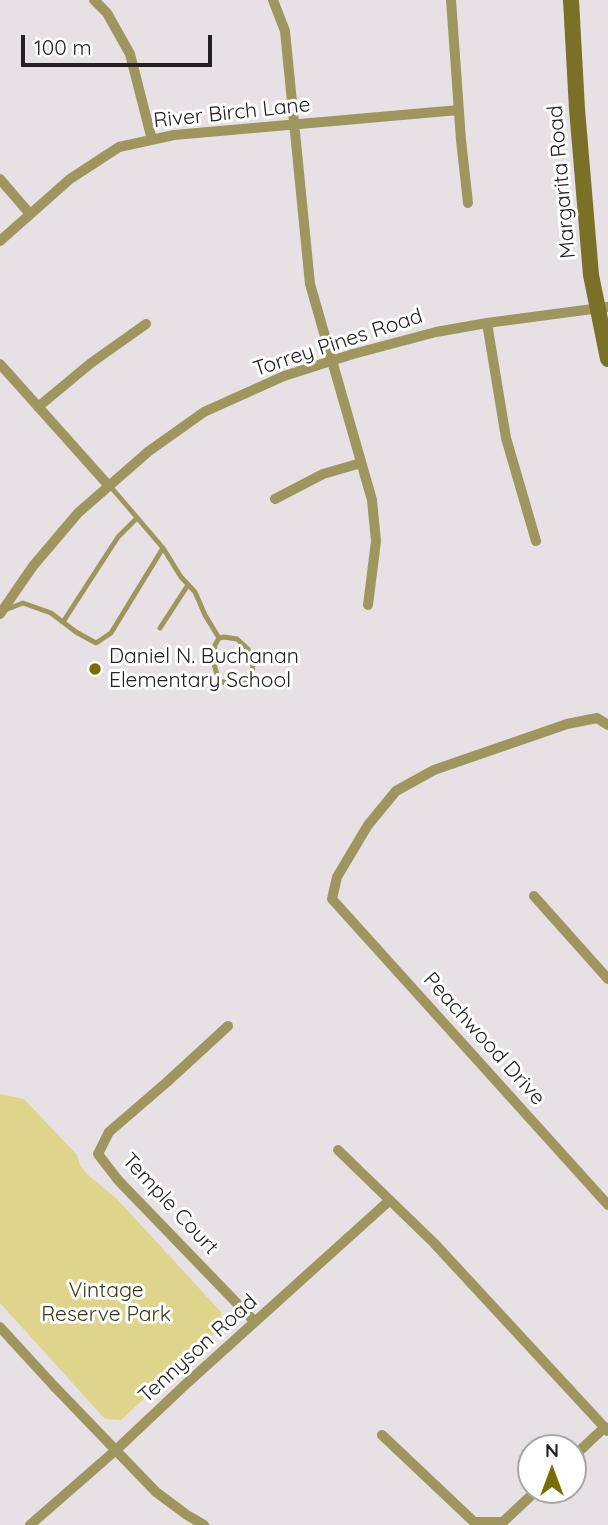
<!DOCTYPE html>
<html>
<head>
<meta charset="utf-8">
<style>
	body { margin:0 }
	#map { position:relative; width:608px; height:1525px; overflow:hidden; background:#e7e1e6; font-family:Quicksand,sans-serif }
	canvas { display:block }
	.north { position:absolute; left:517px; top:1434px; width:70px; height:70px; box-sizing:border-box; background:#fff; border:2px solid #a7a6a6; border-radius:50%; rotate:0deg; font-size:19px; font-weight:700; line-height:28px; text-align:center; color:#222021 }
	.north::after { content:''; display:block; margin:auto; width:24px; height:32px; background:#796c07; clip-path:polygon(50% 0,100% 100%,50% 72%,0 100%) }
	.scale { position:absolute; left:21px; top:35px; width:191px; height:32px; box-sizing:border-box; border:4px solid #222021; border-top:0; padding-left:9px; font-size:21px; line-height:24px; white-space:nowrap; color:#222021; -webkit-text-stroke:5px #fff; paint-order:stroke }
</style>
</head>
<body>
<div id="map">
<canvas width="608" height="1525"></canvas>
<div class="north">N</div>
<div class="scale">100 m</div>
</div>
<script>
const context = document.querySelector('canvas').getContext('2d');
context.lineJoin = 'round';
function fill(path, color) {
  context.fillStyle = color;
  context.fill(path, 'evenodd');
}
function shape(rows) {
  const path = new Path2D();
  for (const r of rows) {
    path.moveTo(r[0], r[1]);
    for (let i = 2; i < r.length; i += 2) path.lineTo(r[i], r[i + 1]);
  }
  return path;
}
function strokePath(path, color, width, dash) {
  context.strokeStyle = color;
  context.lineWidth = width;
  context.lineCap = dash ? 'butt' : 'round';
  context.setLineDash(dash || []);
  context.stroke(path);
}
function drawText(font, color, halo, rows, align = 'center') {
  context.font = font + ' Quicksand,sans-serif';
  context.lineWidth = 6;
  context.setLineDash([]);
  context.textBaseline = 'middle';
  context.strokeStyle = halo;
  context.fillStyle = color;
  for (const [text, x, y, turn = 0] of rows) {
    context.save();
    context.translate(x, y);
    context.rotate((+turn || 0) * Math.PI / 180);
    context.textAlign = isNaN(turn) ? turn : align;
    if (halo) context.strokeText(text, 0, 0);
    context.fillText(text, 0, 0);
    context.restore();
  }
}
fill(shape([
	[0,1094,24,1099,77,1155,80,1165,87,1174,117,1199,221,1312,220,1328,121,1420,105,1419,0,1303]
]), '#dfd48b');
strokePath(shape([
	[163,548,181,577,195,592,205,615,219,638],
	[5,610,23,603,51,613,76,632,96,643,111,633,163,548,110,486],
	[63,622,118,537,137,518],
	[160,628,188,585],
	[224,637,237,639,248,649,253,662,252,676,235,685,219,681,213,661,215,645,219,638,224,637]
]), '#9e965e', 5);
strokePath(shape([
	[94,0,107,13,130,54,152,140],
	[273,0,285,31,310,284,372,500,376,541,368,605],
	[451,0,461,140,468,203],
	[0,179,30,214],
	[0,241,70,179,119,147,174,135,459,110],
	[487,323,506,438,536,541],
	[0,364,109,486],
	[38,407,91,363,146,324],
	[275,499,323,474,361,463],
	[0,614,33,566,78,513,149,451,204,412,284,376,353,354,436,332,487,323,608,307],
	[608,725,597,718,567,724,434,770,396,791,368,825,337,877,332,899,608,1205],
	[534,896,608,979],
	[228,1026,167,1082,109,1132,98,1154,118,1180,255,1322],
	[338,1150,434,1243,608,1431],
	[0,1327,53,1385,156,1492,187,1515,204,1525],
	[382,1435,474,1522,503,1522,537,1490],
	[573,1457,605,1427],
	[30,1525,116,1450,186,1384,390,1200]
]), '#9e965e', 10);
strokePath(shape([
	[571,0,577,109,591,275,608,359]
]), '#7a7028', 16);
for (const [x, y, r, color] of [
	[95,669,7,"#796c07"]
]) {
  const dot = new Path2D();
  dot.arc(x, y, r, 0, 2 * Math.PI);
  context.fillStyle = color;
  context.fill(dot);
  strokePath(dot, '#fff', 2.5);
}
drawText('21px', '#222021', '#fff', [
	["River Birch Lane",232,113,-6],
	["Margarita Road",562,182,-95],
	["Torrey Pines Road",338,343,-18],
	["Peachwood Drive",484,1039,48],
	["Temple Court",170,1204,47],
	["Tennyson Road",198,1349,-42]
]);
drawText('21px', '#222021', '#fff', [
	["Daniel N. Buchanan",109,657],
	["Elementary School",109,681]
], 'left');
drawText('21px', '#3d3811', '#fff', [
	["Vintage",106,1291],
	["Reserve Park",106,1315]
]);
</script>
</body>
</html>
